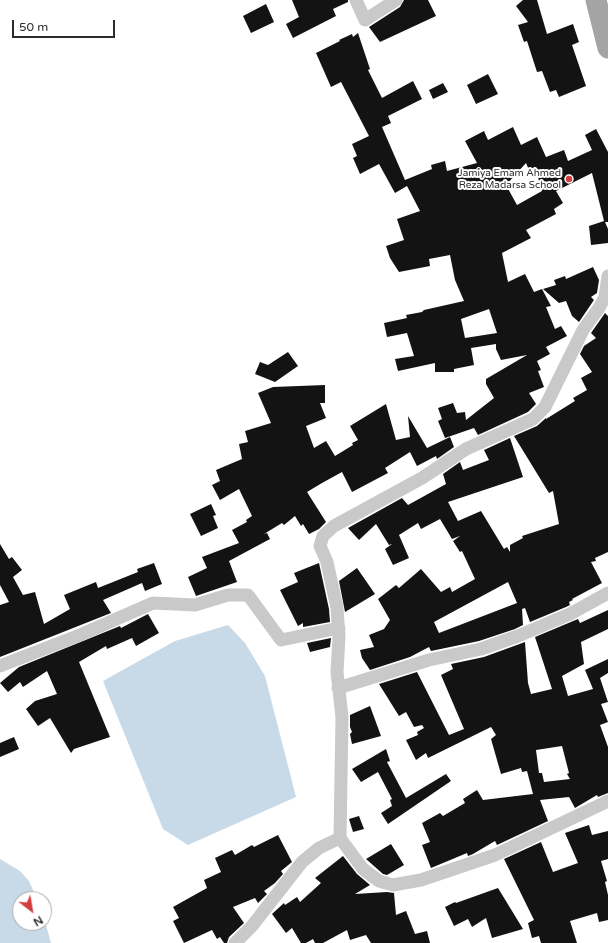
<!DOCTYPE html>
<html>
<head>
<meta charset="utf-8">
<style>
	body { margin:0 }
	#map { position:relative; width:608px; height:943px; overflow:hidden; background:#fff; font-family:"Varela Round",sans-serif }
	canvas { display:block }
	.north { position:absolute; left:12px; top:891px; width:40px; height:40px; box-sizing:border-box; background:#fff; border:1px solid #ababab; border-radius:50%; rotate:149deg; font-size:11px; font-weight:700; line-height:16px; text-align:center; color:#2c2c2c }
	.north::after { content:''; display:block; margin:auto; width:14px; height:18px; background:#d43d3f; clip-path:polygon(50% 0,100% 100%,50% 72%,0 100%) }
	.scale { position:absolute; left:12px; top:20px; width:103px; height:18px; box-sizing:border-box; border:2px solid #2c2c2c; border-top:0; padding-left:5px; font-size:12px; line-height:14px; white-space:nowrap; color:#2c2c2c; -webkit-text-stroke:3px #fff; paint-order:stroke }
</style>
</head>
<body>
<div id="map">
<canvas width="608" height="943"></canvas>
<div class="north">N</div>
<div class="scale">50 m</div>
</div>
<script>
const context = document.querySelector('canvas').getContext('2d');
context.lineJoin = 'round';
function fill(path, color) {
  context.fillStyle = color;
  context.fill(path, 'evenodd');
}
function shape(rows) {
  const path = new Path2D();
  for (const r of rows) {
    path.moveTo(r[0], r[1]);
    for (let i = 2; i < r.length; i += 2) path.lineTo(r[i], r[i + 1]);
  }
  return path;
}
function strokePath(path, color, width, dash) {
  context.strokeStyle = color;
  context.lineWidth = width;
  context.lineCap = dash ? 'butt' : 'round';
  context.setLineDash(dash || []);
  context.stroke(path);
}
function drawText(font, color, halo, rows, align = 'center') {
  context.font = font + ' "Varela Round",sans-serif';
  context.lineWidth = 4;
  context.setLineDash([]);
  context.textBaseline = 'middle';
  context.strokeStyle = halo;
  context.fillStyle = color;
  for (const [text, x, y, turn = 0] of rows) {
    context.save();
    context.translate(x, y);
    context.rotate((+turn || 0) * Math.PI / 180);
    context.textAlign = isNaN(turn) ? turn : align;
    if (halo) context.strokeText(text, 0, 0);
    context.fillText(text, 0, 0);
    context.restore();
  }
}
fill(shape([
	[228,625,245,643,265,676,296,797,188,845,163,829,103,681,175,641],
	[0,859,20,871,29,881,37,899,20,899,20,923,44,923,44,918,51,943,0,943]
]), '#c8d9e7');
fill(shape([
	[292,0,348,0,348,2,333,9,336,16,293,38,286,24,299,17],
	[404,0,428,0,436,16,380,42,369,27,400,7],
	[523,0,537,0,547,34,573,24,579,42,572,45,586,86,559,97,556,90,550,92,542,71,537,72,527,41,524,42,518,25,528,22,516,6],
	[266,4,274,22,251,33,243,16],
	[358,33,370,69,368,70,382,98,413,81,422,99,388,116,391,123,382,127,405,180,432,169,431,165,445,161,447,171,477,163,465,141,484,131,488,140,513,127,521,145,537,137,546,157,564,150,568,161,592,150,585,135,596,129,608,152,608,222,605,222,608,229,608,243,591,245,589,226,604,221,592,173,556,191,563,203,554,209,556,214,526,230,531,238,502,253,508,282,525,274,534,292,542,289,551,306,546,307,555,329,561,326,567,336,546,347,550,354,537,361,541,370,538,371,544,387,529,393,536,404,528,412,478,435,474,428,445,438,438,421,442,419,438,408,453,403,457,413,465,412,466,420,494,398,486,384,486,379,527,355,501,360,496,349,496,344,471,348,474,365,454,369,454,372,435,372,435,363,398,371,395,359,414,356,407,333,387,337,384,323,407,318,406,315,422,312,424,310,464,301,455,280,450,255,429,259,430,266,399,272,390,258,386,246,404,240,397,219,420,211,407,186,395,193,379,164,360,174,353,158,357,156,352,144,369,136,341,82,331,87,316,53,340,41,339,40,352,34,353,37],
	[526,163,529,170,535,167,542,191,517,205,506,185],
	[489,309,497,333,465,338,461,319],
	[488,74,498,94,476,104,467,85],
	[443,83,448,92,433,99,429,90],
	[593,267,599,280,597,293,591,297,594,300,579,322,572,316,566,301,559,303,543,289,556,285,554,280,565,276,566,279],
	[605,313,608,316,608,552,595,558,596,561,591,562,602,583,572,599,573,600,569,602,570,605,566,607,530,622,525,608,522,609,523,625,515,629,479,641,431,651,429,647,410,657,370,670,362,658,360,650,374,647,369,635,384,629,390,620,378,599,396,585,399,588,421,569,441,592,450,587,452,592,475,579,462,551,460,552,453,541,460,536,452,539,440,519,421,529,418,523,399,535,409,558,393,565,385,549,392,544,389,545,376,524,359,540,348,528,402,498,408,505,446,484,443,474,460,462,463,470,489,460,484,450,510,438,523,477,448,502,458,521,481,511,504,549,507,547,510,552,510,545,523,538,522,536,559,524,553,491,549,493,514,436,537,426,546,418,546,419,575,401,573,398,587,390,581,378,592,372,580,354,584,346,596,338,591,333],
	[508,582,517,603,439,633,434,622],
	[288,352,298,366,275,382,255,374,260,362,268,365],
	[325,385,325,403,320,403,326,418,306,426,314,448,326,441,335,456,353,445,352,443,358,440,350,426,386,404,396,440,410,437,408,416,427,448,450,437,454,447,437,459,436,456,417,466,410,452,385,468,388,473,352,492,342,472,322,483,307,492,326,522,319,529,309,534,303,524,301,526,295,516,284,525,282,523,264,534,267,533,270,539,229,561,237,582,196,596,188,577,207,568,202,557,239,543,232,530,247,522,246,520,252,516,239,489,220,500,212,485,220,481,216,470,242,459,239,444,248,442,245,431,271,423,258,393,273,387],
	[211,504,216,515,213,516,218,528,201,536,190,514],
	[0,544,9,559,12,557,22,570,13,577,23,595,35,592,44,624,70,609,64,595,96,582,98,588,138,572,137,569,154,563,162,584,145,591,142,583,103,600,111,613,0,657,0,605,9,602,0,585],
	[319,563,329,609,330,622,303,627,303,623,298,626,280,590,298,582,294,573],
	[357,568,375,594,345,612,339,581],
	[608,610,608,629,581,642,584,664,562,676,568,696,593,689,585,670,608,659,608,673,600,678,608,702,601,704,608,722,600,725,608,747,608,793,598,797,597,795,575,808,569,797,540,800,548,821,497,845,495,841,473,854,468,856,467,853,431,868,422,845,430,842,422,823,440,813,443,816,465,803,463,799,477,790,483,800,533,794,527,771,522,772,521,768,501,774,491,739,496,735,491,727,428,758,426,753,416,760,406,740,418,735,417,732,424,728,422,725,414,727,406,712,399,716,379,684,417,672,449,735,464,729,441,675,453,669,451,664,484,657,525,642,528,683,531,694,552,689,535,637,578,619,580,623],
	[562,746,569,773,567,774,570,779,544,782,542,773,539,773,536,750],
	[148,614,159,633,136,646,132,638,107,649,106,646,79,662,110,737,74,749,71,753,50,718,38,726,26,709,35,701,57,694,47,671,23,687,20,682,8,692,0,683,19,667,120,626,121,628],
	[331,638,330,647,310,652,307,643],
	[370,706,381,736,352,744,350,734,352,732,350,727,350,715],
	[14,737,19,749,0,757,0,743],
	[386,749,390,761,387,762,406,798,446,774,451,781,388,824,381,813,392,806,390,800,392,799,378,772,361,782,352,769],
	[359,816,364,829,353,832,349,819],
	[589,825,592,835,608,831,608,859,601,861,607,881,605,882,608,895,608,920,599,922,597,913,570,921,577,943,541,943,539,936,532,938,528,923,534,920,504,859,541,842,553,872,578,863,565,833],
	[278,835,292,862,281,871,283,874,275,883,264,891,267,894,258,903,255,898,233,907,244,923,229,937,227,943,224,943,220,937,217,939,212,930,184,943,173,921,179,918,173,907,207,888,204,880,221,872,215,858,232,850,235,855,252,845,254,847],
	[391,844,404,865,387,875,383,874,366,859],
	[343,856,357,874,370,885,355,894,387,892,394,893,396,915,406,911,415,934,427,931,430,943,371,943,366,935,350,940,347,930,323,943,315,943,313,939,306,943,301,943,292,928,286,933,272,914,284,903,285,905,297,897,300,902,321,883,315,878],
	[498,888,523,929,492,938,486,918,472,927,468,919,454,926,445,907,455,902,456,903]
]), '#131313');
strokePath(shape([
	[356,0,365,20,396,0],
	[0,666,80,635,153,603,195,605,228,595,248,595,281,640,339,628],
	[338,688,429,660,481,649,518,636,570,614,608,593],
	[340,838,363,869,379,881,393,885,421,880,495,855,608,801],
	[235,943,252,926,302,862,319,848,340,838,342,717,337,672,339,637,337,608,327,562,320,546,323,536,334,526,422,478,466,449,533,419,545,407,583,330,599,308,605,297,608,276]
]), '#c9c9c9', 13);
strokePath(shape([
	[596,0,608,48]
]), '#a4a4a4', 21);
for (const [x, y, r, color] of [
	[569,179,4,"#d43d3f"]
]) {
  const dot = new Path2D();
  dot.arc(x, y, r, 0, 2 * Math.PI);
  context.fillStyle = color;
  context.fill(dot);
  strokePath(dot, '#fff', 1.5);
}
drawText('10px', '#2c2c2c', '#fff', [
	["Jamiya Emam Ahmed",561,173],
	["Reza Madarsa School",561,185]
], 'right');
</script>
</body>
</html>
